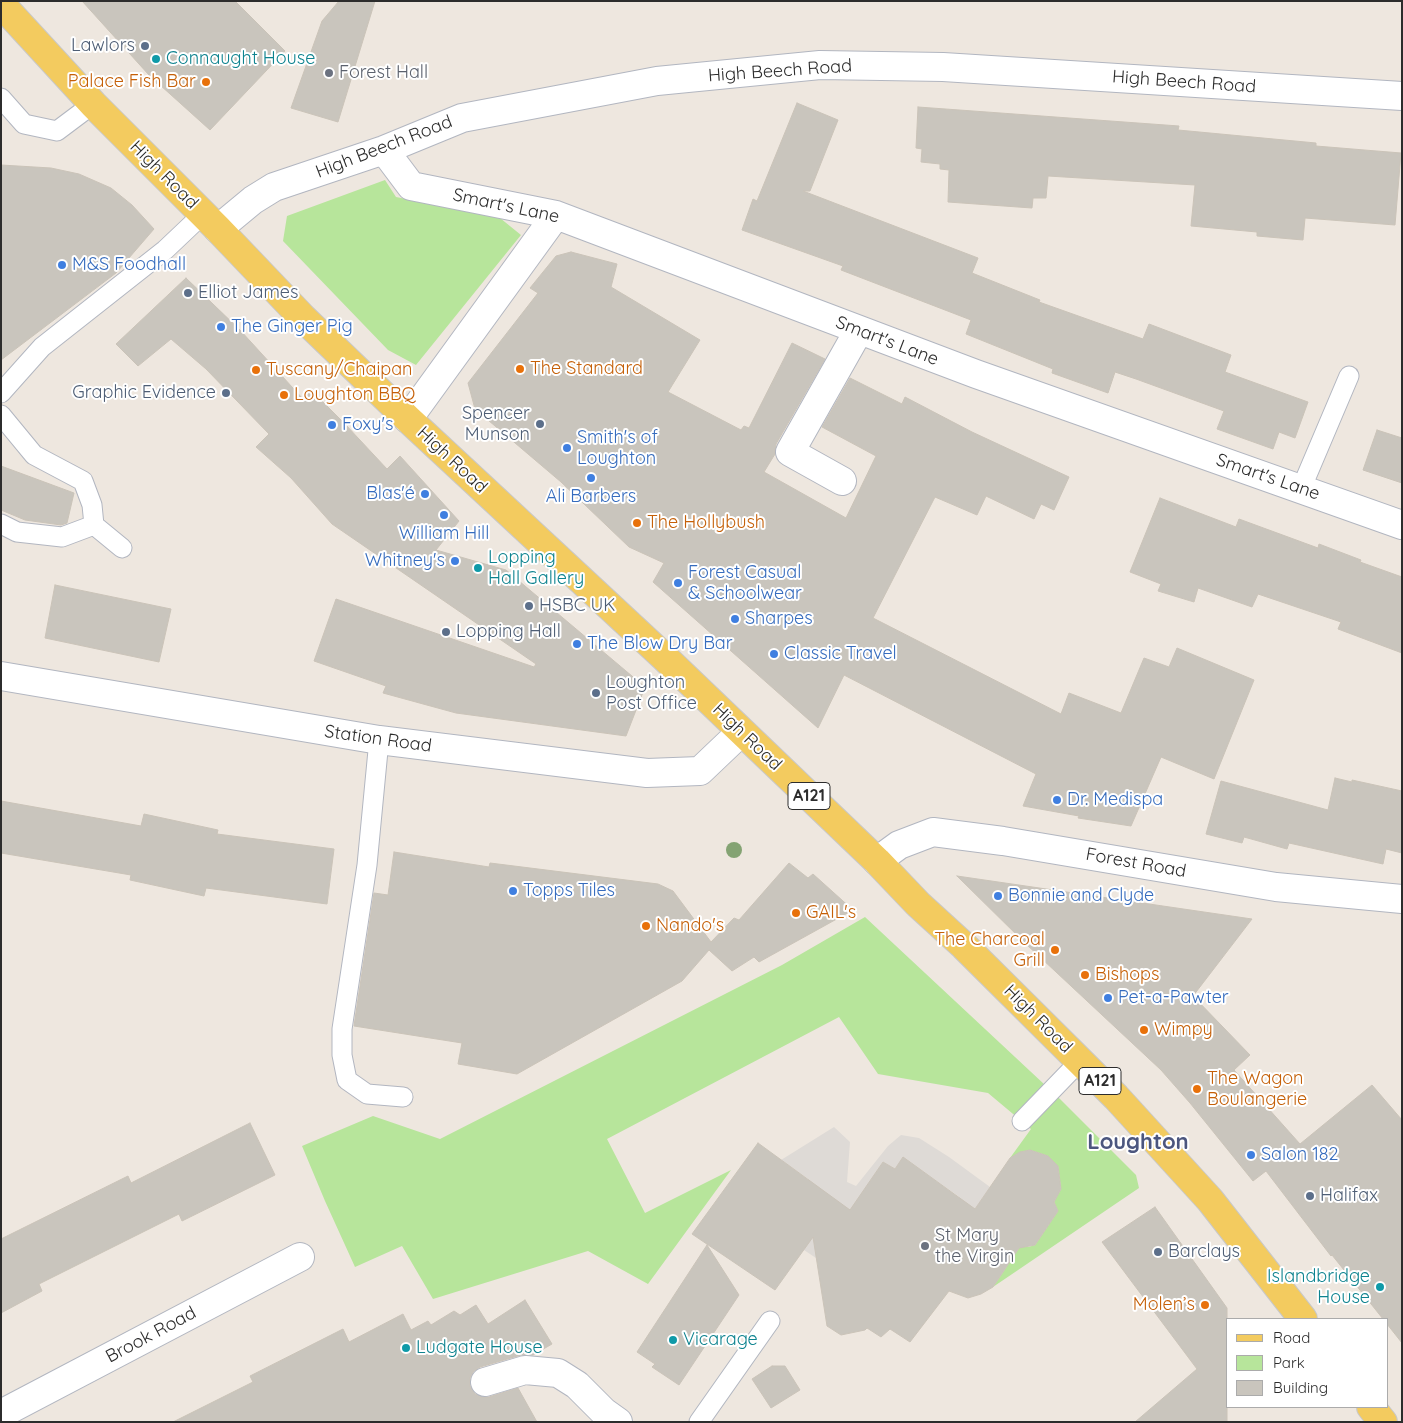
<!DOCTYPE html>
<html>
<head>
<meta charset="utf-8">
<style>
	body { margin:0 }
	#map { position:relative; width:1403px; height:1423px; overflow:hidden; background:#eee7df; font-family:Quicksand,sans-serif }
	canvas { display:block }
	.frame { position:absolute; inset:0; border:2px solid #2c2c2c; pointer-events:none }
	.legend { position:absolute; left:1226px; top:1318px; width:162px; height:90px; box-sizing:border-box; background:#fff; border:1px solid #ababab; margin:0; padding:6px 9px; list-style:none; font-size:15px; color:#2c2c2c }
	.legend li { display:flex; align-items:center; gap:10px; height:25px }
	.legend b { width:25px; border:1px solid #ababab }
</style>
</head>
<body>
<div id="map">
<canvas width="1403" height="1423"></canvas>
<div class="frame"></div>
<ul class="legend">
<li><b style="height:6px;background:#f3cb5f"></b>Road</li>
<li><b style="height:14px;background:#b7e59b"></b>Park</li>
<li><b style="height:14px;background:#c9c5bd"></b>Building</li>
</ul>
</div>
<script>
const context = document.querySelector('canvas').getContext('2d');
context.lineJoin = 'round';
function fill(path, color) {
  context.fillStyle = color;
  context.fill(path, 'evenodd');
}
function shape(rows) {
  const path = new Path2D();
  for (const r of rows) {
    path.moveTo(r[0], r[1]);
    for (let i = 2; i < r.length; i += 2) path.lineTo(r[i], r[i + 1]);
  }
  return path;
}
function strokePath(path, color, width, dash) {
  context.strokeStyle = color;
  context.lineWidth = width;
  context.lineCap = dash ? 'butt' : 'round';
  context.setLineDash(dash || []);
  context.stroke(path);
}
function drawText(font, color, halo, rows, align = 'center') {
  context.font = font + ' Quicksand,sans-serif';
  context.lineWidth = 4;
  context.setLineDash([]);
  context.textBaseline = 'middle';
  context.strokeStyle = halo;
  context.fillStyle = color;
  for (const [text, x, y, turn = 0] of rows) {
    context.save();
    context.translate(x, y);
    context.rotate((+turn || 0) * Math.PI / 180);
    context.textAlign = isNaN(turn) ? turn : align;
    if (halo) context.strokeText(text, 0, 0);
    context.fillText(text, 0, 0);
    context.restore();
  }
}
fill(shape([
	[385,180,396,197,500,218,521,235,416,365,388,350,283,241,287,216],
	[865,917,1060,1099,1136,1175,1139,1188,993,1287,1021,1245,1028,1247,1035,1245,1058,1211,1054,1202,1061,1189,1058,1166,1048,1156,1030,1150,1021,1152,1010,1158,1031,1129,988,1093,878,1074,839,1017,607,1139,645,1213,731,1170,648,1284,588,1251,433,1299,402,1246,355,1267,325,1201,302,1146,373,1116,440,1139,782,965]
]), '#b7e59b');
fill(shape([
	[834,1127,850,1142,847,1182,856,1186,888,1146,901,1135,919,1138,949,1157,990,1187,969,1218,958,1196,903,1158,895,1169,883,1162,819,1260,804,1250,808,1179,781,1160]
]), '#dedad6');
const building = shape([
	[82,1,235,1,285,51,210,130,160,85,158,85,82,1],
	[339,1,375,1,338,122,291,108,322,21,339,1],
	[797,103,838,120,810,191,803,191,978,258,972,273,1040,300,1039,302,1143,339,1149,324,1231,355,1225,372,1308,402,1295,438,1279,432,1273,449,1217,429,1224,411,1136,379,1115,372,1108,393,1052,373,1053,369,966,334,971,320,841,270,843,266,742,230,753,199,757,201,797,103],
	[918,107,1179,126,1178,130,1316,143,1316,146,1401,153,1395,225,1305,218,1303,240,1257,236,1257,232,1191,226,1195,185,1048,176,1046,198,1033,198,1032,208,948,202,949,170,940,169,940,164,921,162,922,149,916,148,918,107],
	[1,165,51,168,79,174,111,188,132,205,154,229,116,273,1,360,1,165],
	[571,252,617,264,611,287,700,340,668,392,741,430,744,426,749,428,792,343,825,359,776,444,775,454,764,472,846,518,876,456,822,427,850,378,902,404,905,397,972,432,1069,477,1054,510,1041,504,1034,519,986,496,977,515,935,497,873,618,1061,714,1069,693,1121,713,1144,658,1169,667,1177,648,1254,680,1214,779,1161,757,1131,826,1078,818,1079,816,1023,806,1036,774,844,675,818,728,653,582,664,563,629,547,561,482,475,409,468,383,538,293,530,288,556,256,571,252],
	[186,278,240,330,303,399,311,390,345,424,387,469,400,456,459,521,436,550,506,570,645,687,626,736,456,713,383,693,386,686,314,661,336,599,534,667,536,664,332,524,291,478,256,447,269,434,206,369,171,339,138,366,116,344,186,278],
	[1377,430,1402,438,1402,483,1363,470,1377,430],
	[1,466,74,493,67,523,61,525,25,520,1,510,1,466],
	[1160,498,1236,527,1239,519,1318,548,1319,544,1361,560,1360,562,1402,577,1402,653,1338,629,1341,622,1258,594,1252,607,1198,588,1194,602,1158,591,1161,584,1130,572,1160,498],
	[55,585,171,609,159,662,45,638,55,585],
	[1335,778,1352,782,1352,780,1402,791,1402,853,1386,849,1383,864,1289,843,1287,849,1244,837,1242,843,1206,834,1221,781,1328,810,1335,778],
	[1,801,141,826,144,814,218,830,217,834,334,849,327,904,206,888,204,896,130,880,131,875,1,853,1,801],
	[394,852,489,867,490,863,658,884,673,891,711,942,734,918,739,920,789,863,808,878,813,874,853,910,759,962,754,957,732,971,709,950,682,981,517,1074,458,1064,462,1043,354,1026,374,893,388,895,394,852],
	[957,876,1252,919,1193,996,1250,1055,1234,1070,1300,1144,1372,1085,1402,1120,1402,1343,1387,1324,1387,1319,1383,1319,1332,1255,1331,1256,1266,1171,1253,1181,1190,1103,1161,1070,1026,944,957,876],
	[250,1123,275,1175,182,1221,179,1214,39,1284,42,1291,1,1313,1,1239,128,1176,131,1183,250,1123],
	[758,1143,850,1210,883,1162,895,1169,903,1157,975,1209,1010,1158,1020,1152,1030,1150,1048,1156,1058,1166,1061,1189,1054,1202,1058,1211,1035,1245,1019,1248,993,1287,981,1294,968,1298,949,1291,910,1342,890,1329,881,1337,867,1328,865,1330,841,1335,827,1326,813,1237,775,1290,692,1234,758,1143],
	[1155,1207,1227,1308,1227,1422,1135,1422,1197,1369,1102,1242,1155,1207],
	[707,1245,739,1295,679,1385,652,1367,655,1364,637,1352,707,1245],
	[525,1300,552,1344,533,1355,521,1355,480,1367,473,1372,470,1378,470,1386,475,1394,482,1397,489,1397,518,1388,537,1422,173,1422,253,1382,250,1376,343,1329,349,1342,403,1314,411,1330,428,1321,431,1325,454,1311,460,1315,476,1305,488,1324,525,1300],
	[772,1366,785,1366,800,1390,771,1408,752,1379,772,1366]
]);
fill(building, '#c9c5bd');
strokePath(building, '#cac3b8', 1);
const service = shape([
	[1,98,24,124,57,131,93,104],
	[1,393,42,347,165,250,203,214],
	[1,415,34,455,83,481,92,505,94,525,122,548],
	[1301,489,1349,376],
	[1,524,17,532,62,537,94,525],
	[379,740,367,865,342,1029,342,1055,347,1080,367,1094,403,1097],
	[1022,1121,1080,1061],
	[699,1422,770,1321]
]);
const minor = shape([
	[384,150,411,186,556,215,976,374,1402,525],
	[218,229,253,200,274,187,384,150,462,118,657,81,820,65,943,67,1402,96],
	[408,419,556,215],
	[842,481,790,452,859,330],
	[485,1382,525,1370,558,1373,577,1385,604,1412,618,1422],
	[1,1414,300,1257]
]);
const tertiary = shape([
	[1,676,379,740,647,773,700,771,741,732],
	[877,861,899,845,933,832,1003,841,1276,887,1402,899]
]);
const primary = shape([
	[1,4,93,104,218,229,302,317,408,419,664,657,877,861,918,904,964,946,1116,1097,1210,1200,1303,1319],
	[1371,1407,1383,1422]
]);
strokePath(service, '#b2b6c0', 21);
strokePath(minor, '#b2b6c0', 30);
strokePath(tertiary, '#b2b6c0', 30);
strokePath(primary, '#c8c8c8', 30);
strokePath(service, '#fff', 19);
strokePath(minor, '#fff', 28);
strokePath(tertiary, '#fff', 28);
strokePath(primary, '#f3cb5f', 28);
context.fillStyle = '#84a373';
for (const [x, y] of [
	[734,850]
]) {
  context.beginPath();
  context.arc(x, y, 8, 0, 2 * Math.PI);
  context.fill();
}
for (const [x, y, r, color] of [
	[145,46,5,"#5c6f8a"],
	[156,59,5,"#0f9aa8"],
	[329,73,5,"#6b7280"],
	[206,82,5,"#e8710a"],
	[62,265,5,"#3f7fe0"],
	[188,293,5,"#5c6f8a"],
	[221,327,5,"#3f7fe0"],
	[520,369,5,"#e8710a"],
	[256,370,5,"#e8710a"],
	[226,393,5,"#5c6f8a"],
	[284,395,5,"#e8710a"],
	[540,424,5,"#5c6f8a"],
	[332,425,5,"#3f7fe0"],
	[567,448,5,"#3f7fe0"],
	[591,478,5,"#3f7fe0"],
	[425,494,5,"#3f7fe0"],
	[444,515,5,"#3f7fe0"],
	[637,523,5,"#e8710a"],
	[455,561,5,"#3f7fe0"],
	[478,568,5,"#0f9aa8"],
	[678,583,5,"#3f7fe0"],
	[529,606,5,"#5c6f8a"],
	[735,619,5,"#3f7fe0"],
	[446,632,5,"#5c6f8a"],
	[577,644,5,"#3f7fe0"],
	[774,654,5,"#3f7fe0"],
	[596,693,5,"#5c6f8a"],
	[1057,800,5,"#3f7fe0"],
	[513,891,5,"#3f7fe0"],
	[998,896,5,"#3f7fe0"],
	[796,913,5,"#e8710a"],
	[646,926,5,"#e8710a"],
	[1055,950,5,"#e8710a"],
	[1085,975,5,"#e8710a"],
	[1108,998,5,"#3f7fe0"],
	[1144,1030,5,"#e8710a"],
	[1197,1089,5,"#e8710a"],
	[1251,1155,5,"#3f7fe0"],
	[1310,1196,5,"#5c6f8a"],
	[925,1246,5,"#6b7280"],
	[1158,1252,5,"#5c6f8a"],
	[1380,1287,5,"#0f9aa8"],
	[1205,1305,5,"#e8710a"],
	[673,1340,5,"#0f9aa8"],
	[406,1348,5,"#0f9aa8"]
]) {
  const dot = new Path2D();
  dot.arc(x, y, r, 0, 2 * Math.PI);
  context.fillStyle = color;
  context.fill(dot);
  strokePath(dot, '#fff', 2);
}
for (const [x, y, w] of [
	[809,796,42],
	[1100,1081,42]
]) {
  const box = new Path2D();
  box.roundRect(x - w / 2, y - 13.5, w, 27, 4);
  context.fillStyle = '#fff';
  context.fill(box);
  strokePath(box, '#2c2c2c', 1);
}
drawText('bold 16px', '#2c2c2c', null, [
	["A121",809,796],
	["A121",1100,1081]
]);
drawText('18px', '#4e5e75', '#fff', [
	["Lawlors",135,46,"right"],
	["Elliot James",198,293],
	["Graphic Evidence",216,393,"right"],
	["Spencer",530,414,"right"],
	["Munson",530,435,"right"],
	["HSBC UK",539,606],
	["Lopping Hall",456,632],
	["Loughton",606,683],
	["Post Office",606,704],
	["Halifax",1320,1196],
	["Barclays",1168,1252]
], 'left');
drawText('18px', '#0d838f', '#fff', [
	["Connaught House",166,59],
	["Lopping",488,558],
	["Hall Gallery",488,579],
	["Islandbridge",1370,1277,"right"],
	["House",1370,1298,"right"],
	["Vicarage",683,1340],
	["Ludgate House",416,1348]
], 'left');
drawText('18px', '#2c2c2c', '#fff', [
	["High Beech Road",780,71,-4],
	["High Beech Road",1184,82,4],
	["High Beech Road",384,147,-21],
	["High Road",164,175,45],
	["Smart's Lane",506,206,12],
	["Smart's Lane",887,341,21],
	["High Road",452,460,43],
	["Smart's Lane",1268,477,19],
	["High Road",747,737,44],
	["Station Road",378,739,8],
	["Forest Road",1136,863,10],
	["High Road",1038,1019,45],
	["Brook Road",151,1335,-28]
]);
drawText('18px', '#5b616d', '#fff', [
	["Forest Hall",339,73],
	["St Mary",935,1236],
	["the Virgin",935,1257]
], 'left');
drawText('18px', '#c56008', '#fff', [
	["Palace Fish Bar",196,82,"right"],
	["The Standard",530,369],
	["Tuscany/Chaipan",266,370],
	["Loughton BBQ",294,395],
	["The Hollybush",647,523],
	["GAIL's",806,913],
	["Nando's",656,926],
	["The Charcoal",1045,940,"right"],
	["Grill",1045,961,"right"],
	["Bishops",1095,975],
	["Wimpy",1154,1030],
	["The Wagon",1207,1079],
	["Boulangerie",1207,1100],
	["Molen’s",1195,1305,"right"]
], 'left');
drawText('18px', '#366cbe', '#fff', [
	["M&S Foodhall",72,265],
	["The Ginger Pig",231,327],
	["Foxy's",342,425],
	["Smith's of",577,438],
	["Loughton",577,459],
	["Blas'é",415,494,"right"],
	["Ali Barbers",591,497,"center"],
	["William Hill",444,534,"center"],
	["Whitney's",445,561,"right"],
	["Forest Casual",688,573],
	["& Schoolwear",688,594],
	["Sharpes",745,619],
	["The Blow Dry Bar",587,644],
	["Classic Travel",784,654],
	["Dr. Medispa",1067,800],
	["Topps Tiles",523,891],
	["Bonnie and Clyde",1008,896],
	["Pet-a-Pawter",1118,998],
	["Salon 182",1261,1155]
], 'left');
drawText('bold 22px', '#4c567e', '#fff', [
	["Loughton",1138,1142]
]);
</script>
</body>
</html>
